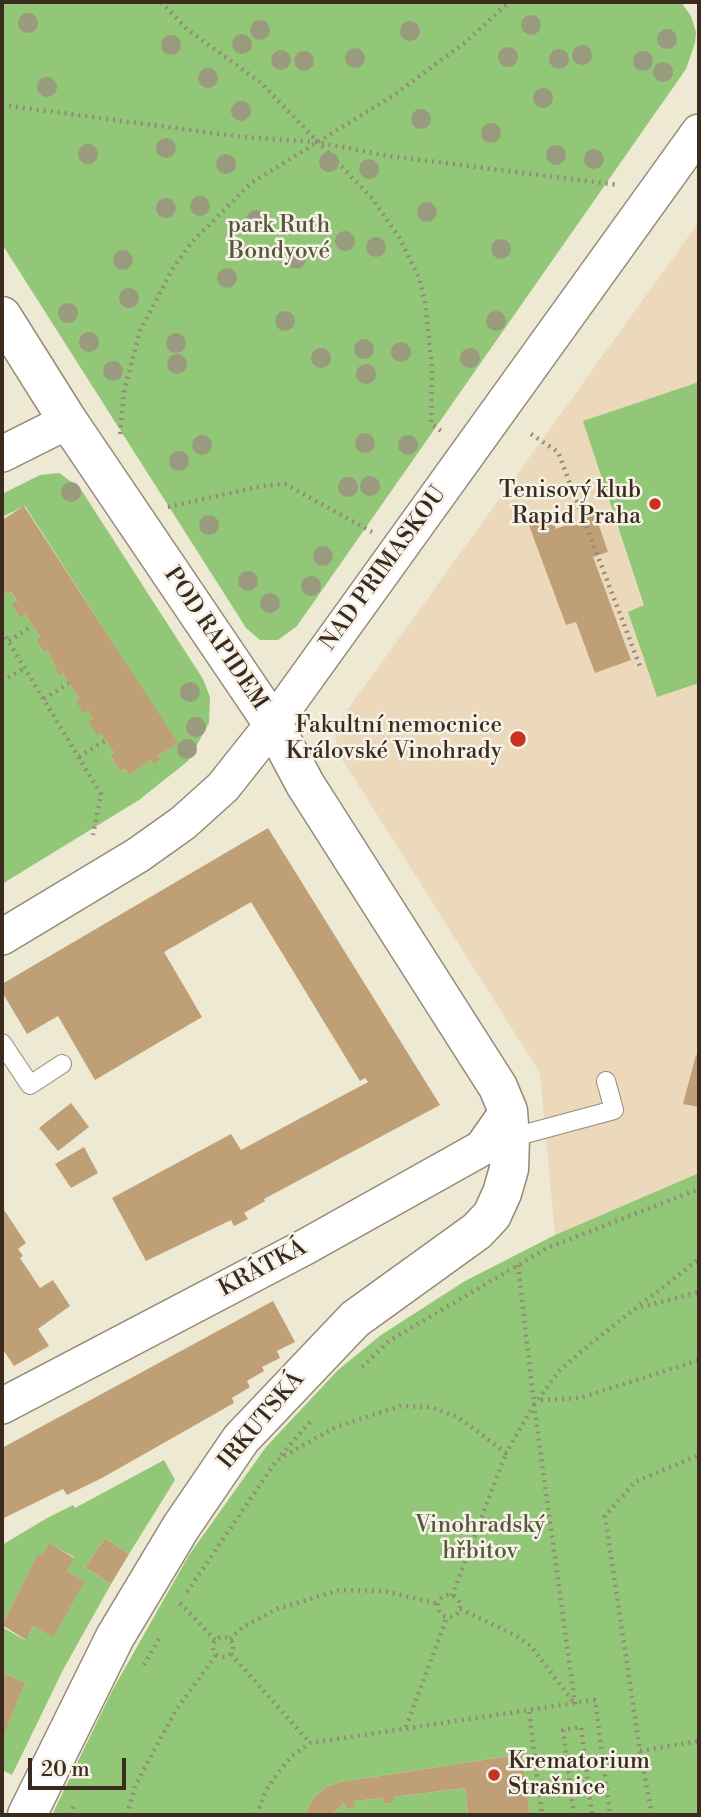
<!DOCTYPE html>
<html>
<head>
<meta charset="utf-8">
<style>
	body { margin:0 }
	#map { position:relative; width:701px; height:1817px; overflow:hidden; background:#eee9d2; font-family:"Libre Bodoni",serif }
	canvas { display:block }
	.frame { position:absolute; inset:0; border:4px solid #3b2a1e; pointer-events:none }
	.scale { position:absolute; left:28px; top:1758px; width:98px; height:32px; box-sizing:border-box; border:4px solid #3b2a1e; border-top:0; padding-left:9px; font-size:21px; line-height:24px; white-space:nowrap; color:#3b2a1e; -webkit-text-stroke:5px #f7f3e8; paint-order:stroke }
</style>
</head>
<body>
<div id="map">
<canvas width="701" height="1817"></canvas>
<div class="frame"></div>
<div class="scale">20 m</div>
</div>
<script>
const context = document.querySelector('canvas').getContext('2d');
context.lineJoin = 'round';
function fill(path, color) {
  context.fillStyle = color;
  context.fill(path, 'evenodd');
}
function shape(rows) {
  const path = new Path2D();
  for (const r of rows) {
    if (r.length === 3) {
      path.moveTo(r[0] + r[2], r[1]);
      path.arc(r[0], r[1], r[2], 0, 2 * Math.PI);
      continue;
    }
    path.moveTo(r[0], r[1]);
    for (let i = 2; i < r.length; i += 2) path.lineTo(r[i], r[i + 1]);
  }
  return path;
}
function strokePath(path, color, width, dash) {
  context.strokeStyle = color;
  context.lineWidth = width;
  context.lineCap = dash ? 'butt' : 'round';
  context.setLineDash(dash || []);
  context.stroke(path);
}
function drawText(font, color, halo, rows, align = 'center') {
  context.font = font + ' "Libre Bodoni",serif';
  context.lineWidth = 5;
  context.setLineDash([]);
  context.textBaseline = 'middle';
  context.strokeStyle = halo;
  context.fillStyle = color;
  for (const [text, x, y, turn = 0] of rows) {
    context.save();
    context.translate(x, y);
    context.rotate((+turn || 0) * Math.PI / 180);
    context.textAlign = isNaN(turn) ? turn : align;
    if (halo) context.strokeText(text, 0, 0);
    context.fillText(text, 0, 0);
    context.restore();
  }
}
fill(shape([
	[699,222,699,1173,555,1235,540,1073,337,751,335,727]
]), '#ecd8ba');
fill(shape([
	[2,2,681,2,691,16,696,32,695,43,686,69,297,626,278,640,260,640,246,628,2,244],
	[699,382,699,683,657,697,628,612,644,605,583,421],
	[59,473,80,488,203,679,210,697,209,723,188,761,139,800,2,884,2,587,6,594,11,592,25,614,40,637,36,640,44,653,48,650,59,675,63,674,79,698,76,700,88,711,114,753,110,755,120,771,125,769,129,774,151,760,154,763,160,759,158,756,177,743,25,506,2,517,2,494,40,475],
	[699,1173,699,1815,530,1815,522,1754,341,1782,326,1787,313,1798,305,1815,52,1815,112,1691,189,1555,266,1447,338,1370,381,1335,465,1281,555,1235],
	[164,1460,175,1480,129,1554,105,1538,85,1567,111,1584,63,1670,12,1775,2,1770,2,1737,25,1683,2,1672,2,1627,25,1640,33,1626,53,1636,84,1581,67,1571,74,1557,50,1544,42,1556,38,1555,2,1625,2,1545,47,1518,73,1505,75,1508],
	[465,1788,468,1815,332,1815,344,1803,346,1809,354,1808,354,1801,383,1798,385,1804,393,1803,393,1797]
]), '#92c778');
fill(shape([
	[24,506,178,743,158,756,161,759,154,764,151,760,129,775,125,769,120,771,110,755,114,753,101,733,97,735,88,722,93,719,88,711,83,714,76,700,79,698,63,674,59,676,48,650,44,653,36,640,40,637,25,614,20,617,12,604,17,601,11,592,6,594,2,587,2,520],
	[550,512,556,529,595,514,608,552,593,557,631,660,595,673,576,622,566,625,527,520],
	[268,828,440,1105,264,1199,265,1201,244,1213,248,1219,234,1226,231,1220,146,1261,112,1198,231,1134,241,1150,368,1082,365,1078,360,1081,251,902,164,952,202,1017,95,1080,58,1016,27,1034,2,992,2,984],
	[696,1055,699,1056,699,1107,683,1104],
	[71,1103,89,1127,58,1151,39,1128],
	[84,1147,98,1173,71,1188,55,1164],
	[2,1207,26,1243,18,1249,23,1256,20,1258,40,1288,53,1280,70,1306,38,1329,49,1346,14,1366,2,1348],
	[273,1301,295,1342,277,1351,280,1358,262,1367,264,1371,247,1381,250,1387,232,1398,234,1403,102,1478,67,1495,63,1489,2,1519,2,1448],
	[105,1538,129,1554,111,1584,85,1567],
	[49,1543,74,1558,67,1571,85,1581,53,1637,33,1626,26,1640,2,1625,38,1554,42,1556],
	[2,1672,25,1683,2,1739],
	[522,1754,530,1815,468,1815,465,1788,393,1797,393,1803,384,1804,383,1798,354,1801,354,1808,346,1809,344,1803,332,1815,305,1815,313,1798,326,1787,341,1782]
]), '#bfa076');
const service = shape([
	[2,1043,30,1085,62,1064],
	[510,1138,614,1110,606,1081]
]);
const minor = shape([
	[2,454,68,421],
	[2,937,138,855,183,823,223,787,273,724,699,132],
	[2,1406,305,1247,482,1148,508,1111]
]);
const tertiary = shape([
	[2,316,68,421,273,724,305,784,498,1087,508,1111,510,1138,509,1169,502,1193,492,1215,477,1231,355,1319,241,1439,181,1527,115,1637,27,1815]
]);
strokePath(service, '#948a78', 20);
strokePath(minor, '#948a78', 38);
strokePath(tertiary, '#948a78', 41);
strokePath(shape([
	[161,2,188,30,260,82,371,197,399,237,419,278,425,301,432,368,431,424,444,433],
	[2,105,243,137,317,142,389,156,619,185],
	[120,434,124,391,140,331,173,268,192,242,251,183,391,97,467,41,509,2],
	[531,434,558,452,641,669],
	[168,507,262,486,285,484,372,532],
	[2,631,101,794,93,835],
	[9,641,32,626],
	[2,681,25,668],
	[44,699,69,683],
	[79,757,106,740],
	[518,1265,534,1404],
	[641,1307,699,1292],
	[362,1367,389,1341,547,1248,699,1189],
	[541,1400,580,1398,699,1360],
	[534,1405,559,1371,590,1344,699,1259],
	[281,1455,310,1422],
	[187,1592,277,1460,336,1427,400,1406,431,1407,458,1417,506,1453,534,1405,575,1704],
	[449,1606,11],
	[452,1596,506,1453],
	[180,1603,215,1640],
	[460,1609,515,1635,531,1646,574,1703],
	[223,1647,10],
	[230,1639,243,1627,277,1609,340,1590,384,1591,439,1604],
	[231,1654,310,1743],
	[144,1665,159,1639],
	[529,1712,542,1815],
	[406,1727,447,1617],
	[640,1751,699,1741],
	[70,1815,75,1804],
	[127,1815,135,1786,176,1710,216,1655],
	[257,1815,265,1792,277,1774,292,1756,310,1743,595,1700,610,1815],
	[574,1815,563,1730,581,1727,592,1815],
	[652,1815,640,1751,605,1516,635,1482,699,1455]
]), '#948a78', 4.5, [2, 5]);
strokePath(service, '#fff', 18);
strokePath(minor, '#fff', 35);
strokePath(tertiary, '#fff', 38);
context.fillStyle = '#9a9a7e';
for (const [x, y] of [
	[28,23],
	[531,25],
	[260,30],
	[410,31],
	[667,39],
	[242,44],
	[171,45],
	[582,55],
	[508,57],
	[355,58],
	[559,59],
	[281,60],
	[304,61],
	[643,61],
	[663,72],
	[208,78],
	[47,87],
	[543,98],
	[241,111],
	[421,119],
	[491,133],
	[166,148],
	[88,154],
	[556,155],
	[594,159],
	[329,162],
	[226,164],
	[369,169],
	[200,206],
	[166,208],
	[427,212],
	[256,220],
	[345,241],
	[376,247],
	[501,249],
	[296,259],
	[123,260],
	[227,278],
	[129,298],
	[68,313],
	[285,321],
	[496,321],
	[89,342],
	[176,343],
	[364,349],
	[401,352],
	[321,358],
	[470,358],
	[177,364],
	[113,371],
	[366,374],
	[365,443],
	[202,445],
	[408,445],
	[179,461],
	[370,486],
	[348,487],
	[71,492],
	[209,525],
	[323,556],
	[248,581],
	[311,586],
	[270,603],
	[190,692],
	[196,727],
	[187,749]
]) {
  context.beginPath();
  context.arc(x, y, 10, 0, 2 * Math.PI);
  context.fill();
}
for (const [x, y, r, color] of [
	[655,504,7,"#c8321e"],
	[518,739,9,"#c8321e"],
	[494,1775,7,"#c8321e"]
]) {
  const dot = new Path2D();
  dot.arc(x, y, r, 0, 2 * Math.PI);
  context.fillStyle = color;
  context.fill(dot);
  strokePath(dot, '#f7f3e8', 2.5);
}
drawText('23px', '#555939', '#f7f3e8', [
	["park Ruth",279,226],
	["Bondyové",279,252],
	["Vinohradský",480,1526],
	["hřbitov",480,1552]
]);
drawText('23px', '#3b2a1e', '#f7f3e8', [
	["Tenisový klub",641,491],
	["Rapid Praha",641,517],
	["Fakultní nemocnice",502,726],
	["Královské Vinohrady",502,752],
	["Krematorium",508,1762,"left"],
	["Strašnice",508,1788,"left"]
], 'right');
drawText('23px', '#3b2a1e', '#f7f3e8', [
	["NAD PRIMASKOU",384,569,-54],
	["POD RAPIDEM",215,639,56],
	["KRÁTKÁ",263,1269,-28],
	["IRKUTSKÁ",262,1421,-50]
]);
</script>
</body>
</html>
